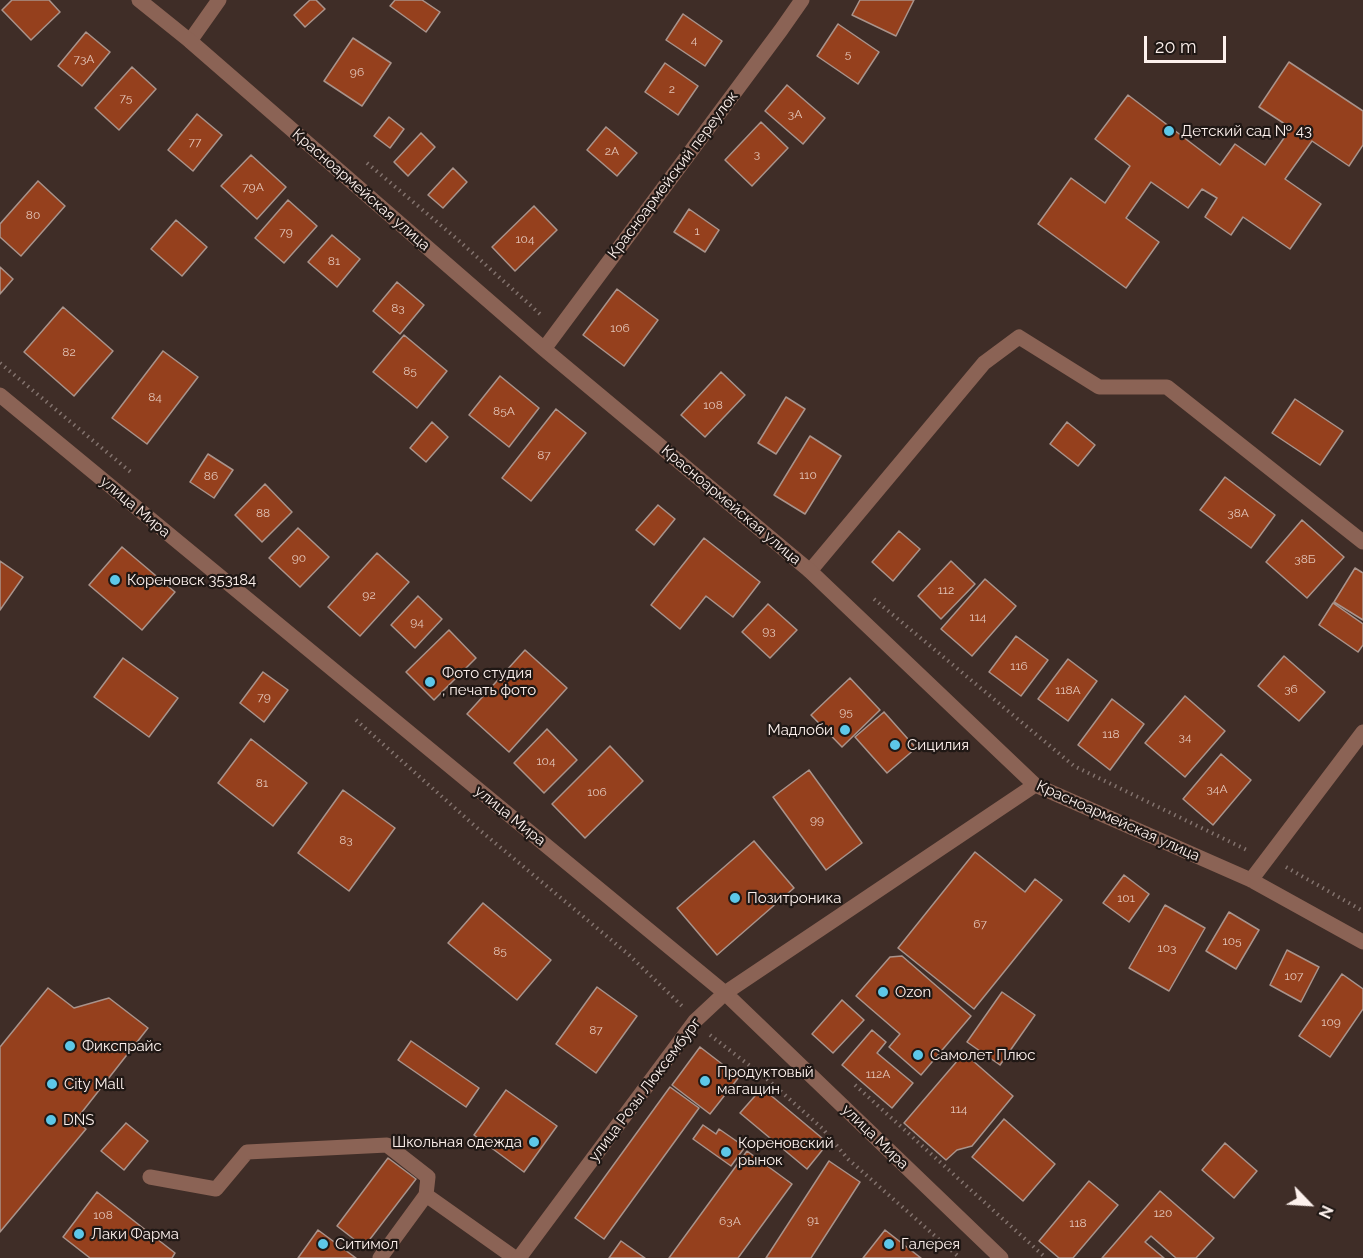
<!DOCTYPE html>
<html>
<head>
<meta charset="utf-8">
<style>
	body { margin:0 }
	#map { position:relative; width:1363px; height:1258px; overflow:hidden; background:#3f2d27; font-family:Raleway,sans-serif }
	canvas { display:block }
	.north { position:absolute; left:1279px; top:1174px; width:60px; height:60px; -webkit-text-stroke:4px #201815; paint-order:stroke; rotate:115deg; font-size:16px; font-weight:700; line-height:24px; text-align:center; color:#fdf1ed }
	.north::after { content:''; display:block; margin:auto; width:21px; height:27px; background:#fdf1ed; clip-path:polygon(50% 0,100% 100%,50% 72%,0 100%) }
	.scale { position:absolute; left:1144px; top:36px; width:82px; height:27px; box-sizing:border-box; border:3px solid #fdf1ed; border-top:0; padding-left:8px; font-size:18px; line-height:21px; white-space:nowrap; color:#fdf1ed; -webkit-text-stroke:4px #201815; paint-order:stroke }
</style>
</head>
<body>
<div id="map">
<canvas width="1363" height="1258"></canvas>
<div class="north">N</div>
<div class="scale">20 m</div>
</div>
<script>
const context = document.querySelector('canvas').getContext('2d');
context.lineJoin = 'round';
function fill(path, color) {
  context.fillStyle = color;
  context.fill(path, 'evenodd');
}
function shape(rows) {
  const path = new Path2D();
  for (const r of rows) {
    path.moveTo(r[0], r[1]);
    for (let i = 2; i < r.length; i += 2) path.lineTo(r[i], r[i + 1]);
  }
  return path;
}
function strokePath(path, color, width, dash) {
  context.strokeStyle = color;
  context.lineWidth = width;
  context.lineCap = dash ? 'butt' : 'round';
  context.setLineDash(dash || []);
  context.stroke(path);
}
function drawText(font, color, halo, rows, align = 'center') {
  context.font = font + ' Raleway,sans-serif';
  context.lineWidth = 4.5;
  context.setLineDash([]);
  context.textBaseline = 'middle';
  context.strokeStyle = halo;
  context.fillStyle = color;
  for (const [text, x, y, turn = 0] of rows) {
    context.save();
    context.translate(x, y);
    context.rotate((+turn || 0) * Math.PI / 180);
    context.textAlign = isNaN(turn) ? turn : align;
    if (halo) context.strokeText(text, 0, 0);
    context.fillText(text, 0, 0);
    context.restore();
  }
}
const building = shape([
	[12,0,49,0,60,12,31,40,2,10,12,0],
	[310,0,316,0,325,9,305,27,294,15,310,0],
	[395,0,422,0,440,12,426,32,390,6,395,0],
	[860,0,914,0,896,36,852,15,860,0],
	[683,14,722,41,705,66,666,40,683,14],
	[838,24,879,52,858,84,817,56,838,24],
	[86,32,110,52,82,86,58,66,86,32],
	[353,38,391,63,362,106,324,81,353,38],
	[1289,62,1363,111,1363,145,1349,166,1312,141,1285,179,1321,204,1290,249,1243,217,1231,235,1205,217,1217,198,1202,189,1188,208,1151,182,1126,218,1159,242,1126,288,1038,224,1071,178,1105,203,1130,166,1095,139,1128,95,1220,165,1235,144,1265,165,1291,128,1259,107,1289,62],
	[665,63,698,86,678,115,645,92,665,63],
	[132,67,156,89,119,130,95,108,132,67],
	[787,85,825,118,803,144,765,111,787,85],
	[197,114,222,135,193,171,168,150,197,114],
	[389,117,404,129,390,148,374,136,389,117],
	[761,122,788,148,752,186,725,160,761,122],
	[606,127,637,153,617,176,587,150,606,127],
	[421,133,435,147,408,176,394,162,421,133],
	[251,155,286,187,257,219,221,186,251,155],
	[453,168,467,182,443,208,428,195,453,168],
	[38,181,65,206,21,256,0,237,0,224,38,181],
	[288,200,317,226,284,263,255,238,288,200],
	[534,206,557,230,515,271,492,247,534,206],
	[689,209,719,230,705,252,674,232,689,209],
	[176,220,207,247,182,276,151,249,176,220],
	[332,235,360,259,337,287,308,262,332,235],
	[0,267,13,279,0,294,0,267],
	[397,282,424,305,400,334,373,311,397,282],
	[617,289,658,320,624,366,583,335,617,289],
	[63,307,113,351,74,396,24,352,63,307],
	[404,335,447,371,417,408,373,372,404,335],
	[163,351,198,377,147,444,112,418,163,351],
	[721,372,745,395,705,437,681,415,721,372],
	[500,376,539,408,509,447,469,415,500,376],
	[786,397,805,409,776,454,758,443,786,397],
	[1295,399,1343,431,1320,465,1272,433,1295,399],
	[556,409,586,433,531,501,502,478,556,409],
	[432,422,448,437,426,462,410,448,432,422],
	[1067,422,1095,445,1078,466,1050,444,1067,422],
	[810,436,841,456,805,514,774,495,810,436],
	[208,454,233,470,214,498,190,482,208,454],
	[1225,477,1275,515,1251,548,1200,510,1225,477],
	[265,484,292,512,262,542,235,515,265,484],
	[658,505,675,519,654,545,636,530,658,505],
	[1302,520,1344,557,1307,598,1266,562,1302,520],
	[298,528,329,557,300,587,269,558,298,528],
	[899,531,920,549,893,581,872,562,899,531],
	[704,538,760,582,733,617,706,596,680,629,651,605,704,538],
	[122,547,175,592,142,630,89,585,122,547],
	[377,553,409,582,360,636,328,607,377,553],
	[0,561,23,577,0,610,0,561],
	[951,561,975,584,941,619,918,596,951,561],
	[1355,568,1363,573,1363,620,1334,602,1355,568],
	[985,579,1016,606,972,656,941,629,985,579],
	[418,596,442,619,415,648,391,625,418,596],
	[1333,603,1363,624,1363,645,1358,652,1319,625,1333,603],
	[768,604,797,630,770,658,742,632,768,604],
	[449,630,476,658,434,700,406,672,449,630],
	[1016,636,1048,660,1021,696,989,672,1016,636],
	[525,650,567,688,509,752,467,714,525,650],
	[1284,656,1325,692,1299,721,1258,686,1284,656],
	[123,658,178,698,149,737,94,697,123,658],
	[1068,659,1097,681,1068,721,1038,699,1068,659],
	[263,672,288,690,264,722,240,703,263,672],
	[850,678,880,710,842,747,811,715,850,678],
	[1185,696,1225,731,1185,777,1145,743,1185,696],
	[1112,699,1144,724,1110,770,1078,745,1112,699],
	[884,712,916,748,887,773,855,737,884,712],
	[547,729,577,760,544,793,514,763,547,729],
	[251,739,307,783,273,826,218,783,251,739],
	[610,746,643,781,585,838,552,804,610,746],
	[1221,754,1251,780,1213,825,1183,799,1221,754],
	[809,770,862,843,826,870,773,797,809,770],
	[343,790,395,828,349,891,298,853,343,790],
	[754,841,794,888,717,955,677,908,754,841],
	[975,852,1025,892,1035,879,1062,900,974,1009,898,948,975,852],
	[1124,875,1149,894,1129,922,1103,903,1124,875],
	[483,903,551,960,517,1000,448,943,483,903],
	[1165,905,1205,928,1169,991,1129,968,1165,905],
	[1229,912,1259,930,1236,969,1206,951,1229,912],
	[1287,950,1319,967,1301,1002,1270,985,1287,950],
	[902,956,971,1016,921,1075,889,1047,900,1034,856,996,890,957,902,956],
	[1342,974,1363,989,1363,1009,1330,1057,1299,1036,1342,974],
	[597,987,637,1016,596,1073,556,1044,597,987],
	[48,988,74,1008,109,998,148,1028,75,1121,86,1129,0,1232,0,1047,48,988],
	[1002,992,1035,1015,1000,1065,967,1042,1002,992],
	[842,1000,864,1020,833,1053,812,1034,842,1000],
	[872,1030,886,1042,877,1053,913,1083,892,1108,842,1065,872,1030],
	[411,1041,479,1088,466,1107,398,1060,411,1041],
	[700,1047,739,1077,710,1114,672,1085,700,1047],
	[964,1053,1013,1096,972,1146,957,1150,946,1160,904,1123,964,1053],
	[670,1087,699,1108,604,1239,575,1218,670,1087],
	[762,1088,828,1143,807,1169,740,1113,762,1088],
	[506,1090,557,1126,524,1172,474,1135,506,1090],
	[1004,1119,1055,1164,1023,1201,972,1157,1004,1119],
	[126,1123,148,1141,124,1170,101,1151,126,1123],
	[703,1125,716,1134,719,1129,745,1147,731,1166,693,1139,703,1125],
	[1225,1143,1257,1171,1234,1198,1202,1170,1225,1143],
	[747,1151,792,1184,738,1258,669,1258,747,1151],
	[388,1158,416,1179,364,1247,337,1226,388,1158],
	[829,1161,860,1182,811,1258,766,1258,829,1161],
	[1089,1181,1118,1205,1073,1258,1059,1258,1039,1241,1089,1181],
	[1160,1191,1214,1238,1196,1258,1176,1258,1151,1236,1145,1242,1164,1258,1102,1258,1160,1191],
	[97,1192,175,1253,172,1258,90,1258,63,1237,97,1192],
	[318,1230,356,1258,298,1258,318,1230],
	[885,1230,921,1258,863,1258,885,1230],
	[621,1241,645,1258,609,1258,621,1241]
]);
fill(building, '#95401d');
strokePath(building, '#a9938b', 1.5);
strokePath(shape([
	[367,163,457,239,540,314],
	[0,363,133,474],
	[874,599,1074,766,1249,851],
	[356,720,476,827,628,954,682,1006],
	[1286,867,1363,911],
	[710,1035,767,1079,822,1128,848,1159,960,1258],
	[855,1085,1046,1258]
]), '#83736e', 4, [1.5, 4.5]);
strokePath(shape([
	[190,41,219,0],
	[810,571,984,363,1019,337,1099,387,1167,387,1363,542],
	[150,1177,216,1189,247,1152,387,1145,428,1177,426,1195,515,1258],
	[380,1258,426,1195]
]), '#8b6355', 15);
strokePath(shape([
	[139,0,190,41,544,349,810,571,1035,785,1251,880,1363,942],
	[544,349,781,30,802,0],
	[0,395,725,993,1001,1258],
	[1251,880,1363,732],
	[519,1258,695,1021,725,993,1035,785]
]), '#8b6355', 15);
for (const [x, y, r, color] of [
	[1169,131,6,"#5dc7e8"],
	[115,580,6,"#5dc7e8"],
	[430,682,6,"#5dc7e8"],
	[845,730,6,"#5dc7e8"],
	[895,745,6,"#5dc7e8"],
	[735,898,6,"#5dc7e8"],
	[883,992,6,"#5dc7e8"],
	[70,1046,6,"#5dc7e8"],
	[918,1055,6,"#5dc7e8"],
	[705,1081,6,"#5dc7e8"],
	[52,1084,6,"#5dc7e8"],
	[51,1120,6,"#5dc7e8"],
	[534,1142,6,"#5dc7e8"],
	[726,1152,6,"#5dc7e8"],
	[79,1234,6,"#5dc7e8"],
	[323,1244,6,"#5dc7e8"],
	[889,1244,6,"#5dc7e8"]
]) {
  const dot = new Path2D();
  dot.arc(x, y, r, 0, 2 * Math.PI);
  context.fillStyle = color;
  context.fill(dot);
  strokePath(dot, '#201815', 2);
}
drawText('12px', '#e3c5b9', null, [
	["4",694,40],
	["5",848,54],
	["73А",84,59],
	["96",357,72],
	["2",672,89],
	["75",126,98],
	["3А",795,114],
	["77",195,142],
	["2А",612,151],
	["3",757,154],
	["79А",253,187],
	["80",33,215],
	["1",697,231],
	["79",286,232],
	["104",525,239],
	["81",334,261],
	["83",398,308],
	["106",620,328],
	["82",69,352],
	["85",410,371],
	["84",155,397],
	["108",713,405],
	["85А",504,411],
	["87",544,455],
	["110",808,475],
	["86",211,476],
	["88",263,513],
	["38А",1238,513],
	["90",299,558],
	["38Б",1305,559],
	["112",946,590],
	["92",369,595],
	["114",978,617],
	["94",417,622],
	["93",769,631],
	["116",1019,666],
	["36",1291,689],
	["118А",1068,690],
	["79",264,697],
	["95",846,712],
	["118",1111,734],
	["34",1185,737],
	["104",546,761],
	["81",262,783],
	["34А",1217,789],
	["106",597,792],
	["99",817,820],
	["83",346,840],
	["101",1126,898],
	["67",980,924],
	["105",1232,941],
	["103",1167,948],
	["85",500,951],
	["107",1294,976],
	["109",1331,1022],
	["87",596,1030],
	["112А",878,1074],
	["114",959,1109],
	["120",1163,1213],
	["108",103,1215],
	["91",813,1220],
	["63А",730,1221],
	["118",1078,1223]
]);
drawText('15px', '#fdf1ed', '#201815', [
	["Детский сад № 43",1181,131],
	["Кореновск 353184",127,580],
	["Фото студия",442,673],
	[", печать фото",442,690],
	["Мадлоби",833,730,"right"],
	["Сицилия",907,745],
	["Позитроника",747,898],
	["Ozon",895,992],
	["Фикспрайс",82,1046],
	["Самолет Плюс",930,1055],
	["Продуктовый",717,1072],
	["магащин",717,1089],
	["City Mall",64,1084],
	["DNS",63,1120],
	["Школьная одежда",522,1142,"right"],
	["Кореновский",738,1143],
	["рынок",738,1160],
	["Лаки Фарма",91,1234],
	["Ситимол",335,1244],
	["Галерея",901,1244]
], 'left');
drawText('15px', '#fdf1ed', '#201815', [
	["Красноармейский переулок",673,175,-53],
	["Красноармейская улица",361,190,41],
	["Красноармейская улица",731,505,40],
	["улица Мира",135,507,40],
	["улица Мира",510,816,39],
	["Красноармейская улица",1118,821,24],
	["улица Розы Люксембург",645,1090,-53],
	["улица Мира",875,1137,44]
]);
</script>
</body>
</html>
